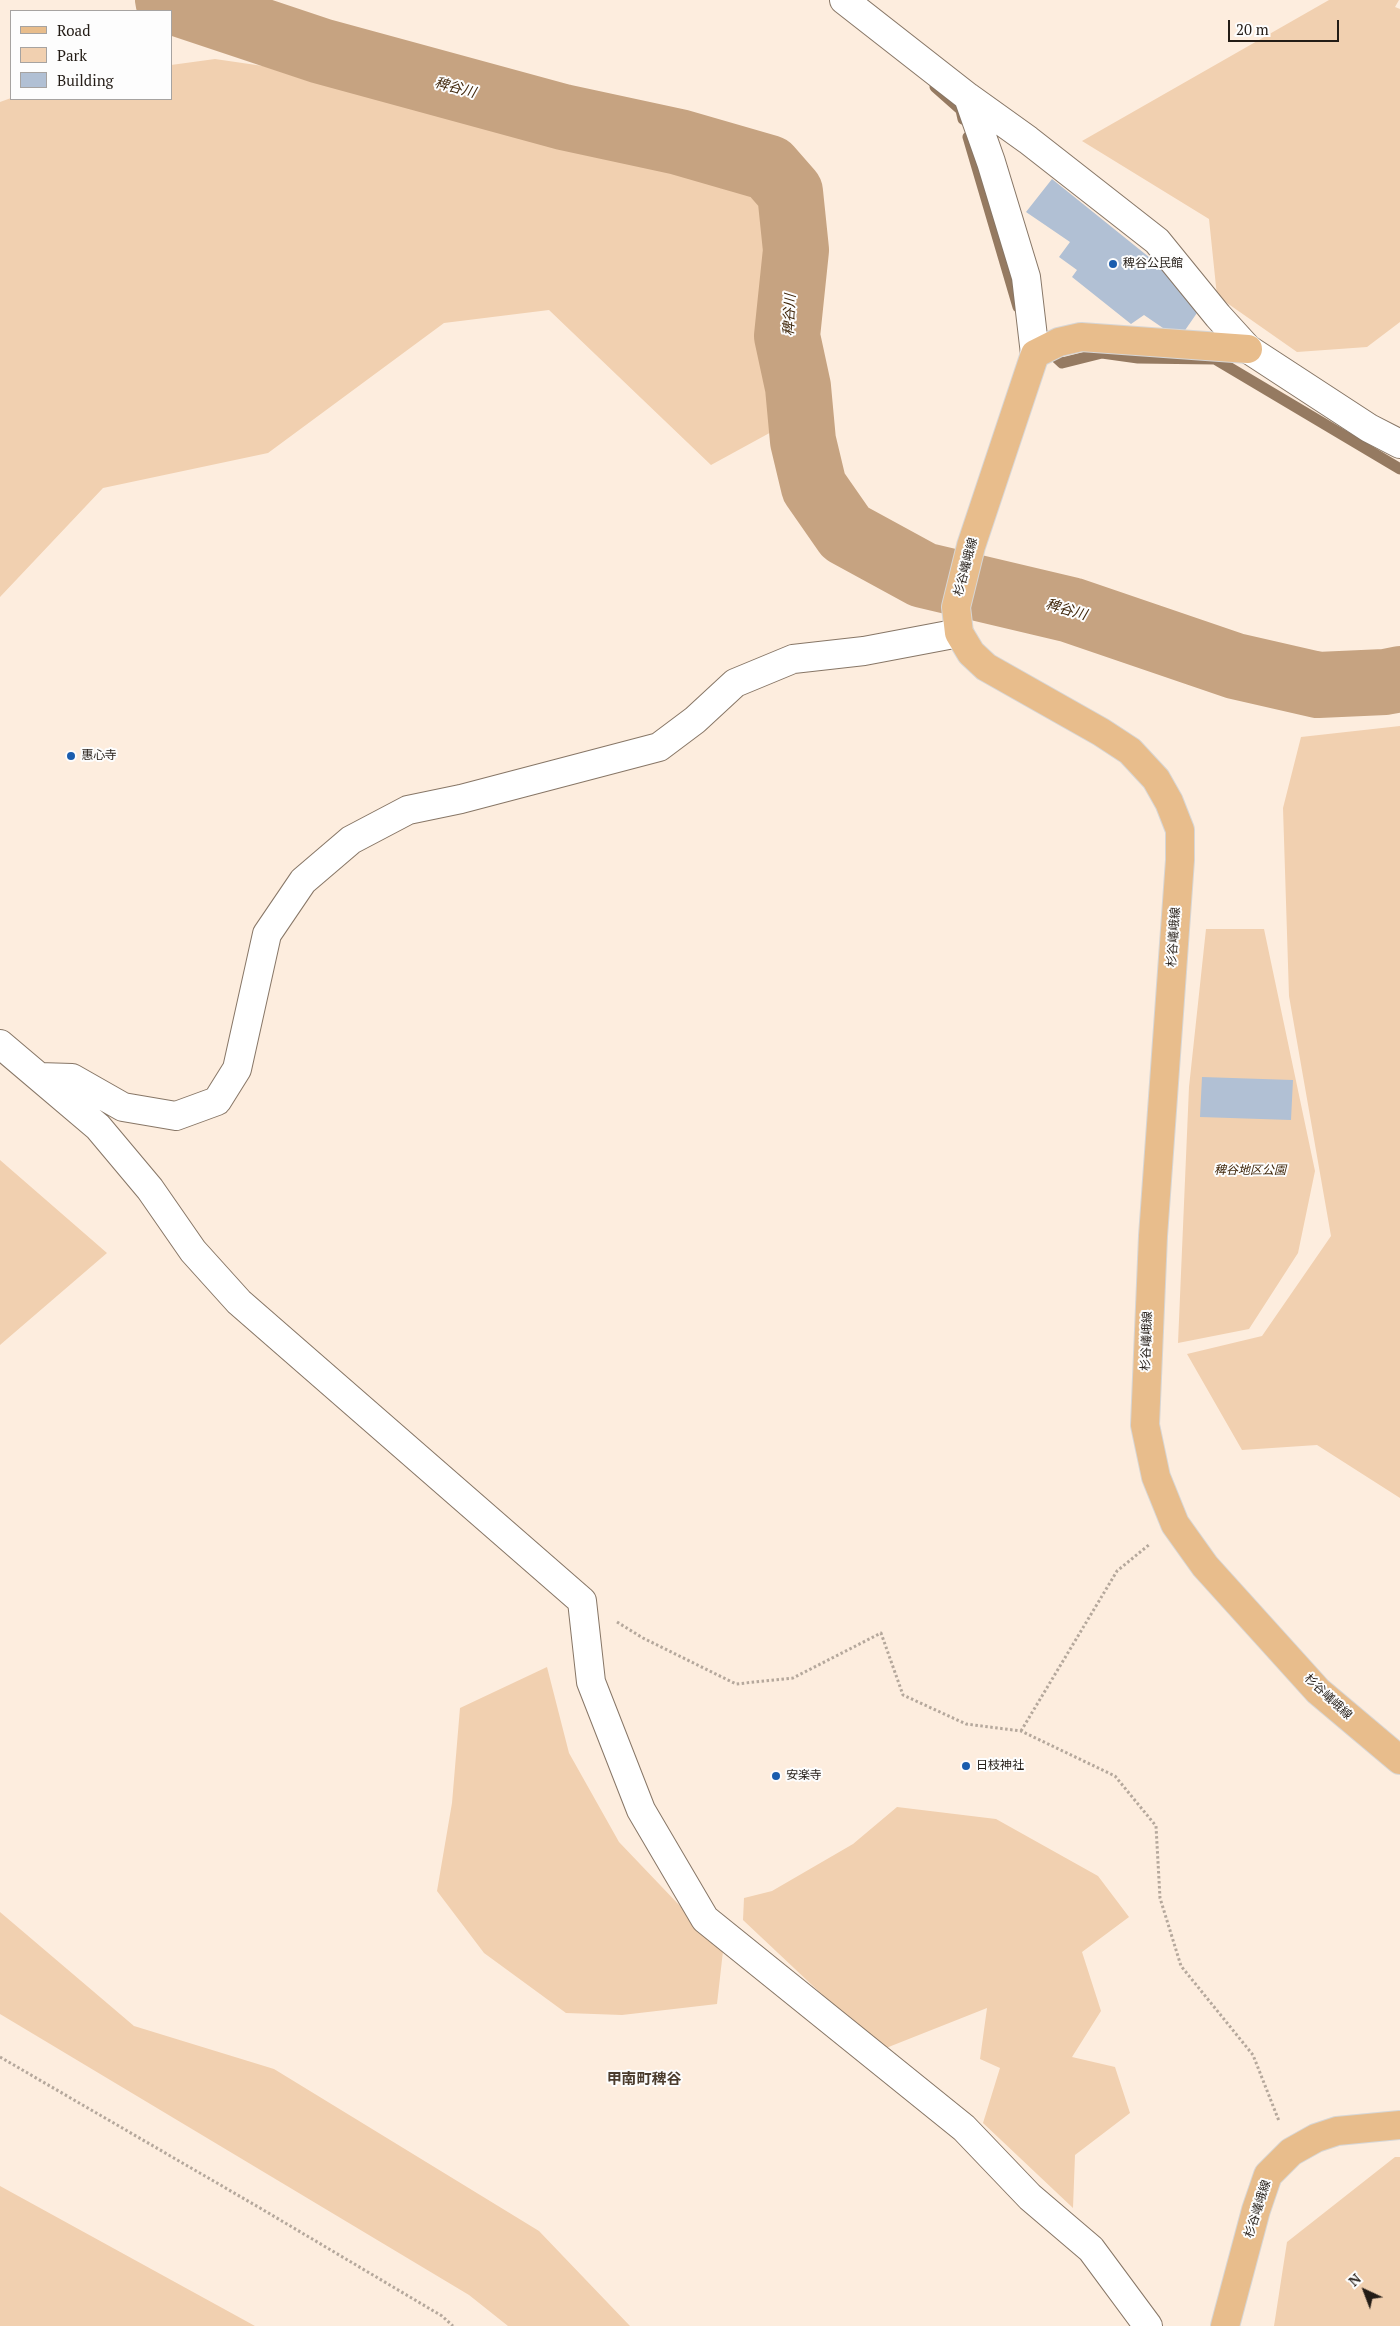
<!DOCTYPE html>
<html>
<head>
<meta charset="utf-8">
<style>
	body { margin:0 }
	#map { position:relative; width:1400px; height:2326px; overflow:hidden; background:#fdedde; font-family:"PT Serif",serif }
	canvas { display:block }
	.legend { position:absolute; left:10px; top:10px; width:162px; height:90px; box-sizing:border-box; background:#fdfdfd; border:1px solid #a6a3a1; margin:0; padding:6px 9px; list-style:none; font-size:15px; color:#231c16 }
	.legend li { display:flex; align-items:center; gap:10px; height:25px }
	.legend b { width:25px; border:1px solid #a6a3a1 }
	.north { position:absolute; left:1340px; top:2266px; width:50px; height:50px; -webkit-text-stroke:4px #fdfdfd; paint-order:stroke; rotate:317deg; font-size:14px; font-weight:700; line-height:20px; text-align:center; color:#231c16 }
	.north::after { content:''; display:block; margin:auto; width:18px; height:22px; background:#231c16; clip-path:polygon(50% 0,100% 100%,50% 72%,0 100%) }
	.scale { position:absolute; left:1228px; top:20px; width:111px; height:22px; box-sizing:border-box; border:2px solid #231c16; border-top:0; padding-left:6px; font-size:15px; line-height:18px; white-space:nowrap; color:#231c16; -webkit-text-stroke:4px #fdfdfd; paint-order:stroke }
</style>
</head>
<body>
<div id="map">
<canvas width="1400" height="2326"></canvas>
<ul class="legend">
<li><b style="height:6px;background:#e8bd8c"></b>Road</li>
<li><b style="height:14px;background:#f1d0b0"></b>Park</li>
<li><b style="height:14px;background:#b1c0d4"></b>Building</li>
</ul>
<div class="north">N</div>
<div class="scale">20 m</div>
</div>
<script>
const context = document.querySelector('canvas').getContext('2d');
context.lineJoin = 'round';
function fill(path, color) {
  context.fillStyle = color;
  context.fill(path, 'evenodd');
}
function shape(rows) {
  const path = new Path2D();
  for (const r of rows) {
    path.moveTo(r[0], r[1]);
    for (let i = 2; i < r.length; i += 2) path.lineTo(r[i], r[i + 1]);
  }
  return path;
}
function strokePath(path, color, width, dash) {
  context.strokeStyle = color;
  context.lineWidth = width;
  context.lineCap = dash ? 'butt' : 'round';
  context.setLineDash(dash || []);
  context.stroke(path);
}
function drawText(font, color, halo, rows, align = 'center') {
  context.font = font + ' "PT Serif","Noto Sans JP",serif';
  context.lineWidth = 4;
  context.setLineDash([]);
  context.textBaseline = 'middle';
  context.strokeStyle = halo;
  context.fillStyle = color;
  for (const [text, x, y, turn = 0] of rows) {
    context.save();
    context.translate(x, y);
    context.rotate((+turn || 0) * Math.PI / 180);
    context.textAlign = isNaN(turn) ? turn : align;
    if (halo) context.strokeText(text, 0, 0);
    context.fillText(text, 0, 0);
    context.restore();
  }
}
fill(shape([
	[1329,0,1399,0,1395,7,1400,9,1400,322,1367,347,1297,352,1217,296,1209,219,1082,141],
	[215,59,318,74,580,134,744,161,786,270,775,430,711,465,549,310,444,323,268,453,103,488,0,597,0,102,11,98,171,99,171,65],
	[1400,726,1400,1498,1317,1445,1242,1450,1187,1354,1262,1336,1331,1236,1289,996,1283,808,1301,737],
	[1206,929,1264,929,1315,1171,1298,1253,1249,1329,1178,1343,1189,1087],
	[0,1160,107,1253,0,1345],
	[547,1667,569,1753,619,1842,723,1951,717,2004,622,2015,566,2013,484,1953,437,1891,452,1803,460,1708],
	[897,1807,996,1819,1098,1876,1129,1917,1082,1952,1101,2011,1072,2057,1115,2067,1130,2113,1075,2155,1073,2208,983,2123,1000,2068,980,2059,987,2008,881,2050,743,1920,744,1898,772,1891,853,1844],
	[0,1912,134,2026,274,2069,539,2231,630,2326,508,2326,469,2295,0,2014],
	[1395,2157,1400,2157,1400,2326,1274,2326,1287,2242],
	[0,2185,0,2186,255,2326,0,2326]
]), '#f1d0b0');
strokePath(shape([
	[935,87,961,110,963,119],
	[968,137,1018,307],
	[1047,349,1062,363,1102,353,1138,358,1215,359,1400,469]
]), '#957a61', 11);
strokePath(shape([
	[168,0,321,51,563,117,679,142,769,168,790,192,796,250,787,336,798,387,803,441,814,487,846,533,923,575,1071,610,1235,666,1318,685,1385,682,1400,679]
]), '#c6a381', 66);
fill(shape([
	[1052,179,1175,278,1199,310,1179,339,1144,315,1131,324,1072,277,1077,270,1059,257,1070,242,1026,212],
	[1202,1077,1293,1080,1291,1120,1200,1117]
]), '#b1c0d4');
const minor = shape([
	[844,0,968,97,1028,140,1157,241,1218,316,1248,349,1369,428,1400,444],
	[968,97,991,162,1026,277,1035,354],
	[0,1044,98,1127,150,1189,193,1251,239,1302,582,1601,591,1682,641,1810,705,1919,964,2128,1030,2197,1091,2249,1148,2326],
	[39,1077,72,1078,123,1107,176,1116,217,1101,237,1069,267,934,303,881,351,840,408,810,461,799,659,747,695,720,735,683,793,659,864,651,959,633]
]);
const major = shape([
	[1248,349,1081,337,1059,342,1035,354,971,546,956,607,959,633,971,653,986,667,1101,732,1130,751,1156,779,1169,802,1180,830,1180,860,1153,1236,1145,1425,1156,1477,1175,1524,1205,1566,1318,1691,1400,1760],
	[1225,2326,1256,2210,1268,2175,1291,2152,1316,2138,1337,2131,1400,2125]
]);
strokePath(minor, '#877666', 30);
strokePath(major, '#d7d6d5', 30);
strokePath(shape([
	[617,1622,643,1638,736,1684,793,1678,881,1633,903,1695,966,1724,1021,1731,1115,1776,1156,1826,1160,1898,1181,1966,1253,2055,1279,2121],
	[1021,1731,1117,1571,1150,1544],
	[0,2057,260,2208,442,2316,453,2326]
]), '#b5a89c', 3, [2.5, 2.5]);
strokePath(minor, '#fff', 28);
strokePath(major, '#e8bd8c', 28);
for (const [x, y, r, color] of [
	[1113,264,5,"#1a5dae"],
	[71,756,5,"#1a5dae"],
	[966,1766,5,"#1a5dae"],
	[776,1776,5,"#1a5dae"]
]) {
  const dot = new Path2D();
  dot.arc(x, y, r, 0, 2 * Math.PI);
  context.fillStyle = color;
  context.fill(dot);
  strokePath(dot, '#fdfdfd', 2);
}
drawText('12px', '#231c16', '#fdfdfd', [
	["稗谷公民館",1123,264],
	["惠心寺",81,756],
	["日枝神社",976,1766],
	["安楽寺",786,1776]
], 'left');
drawText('12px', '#231c16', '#fdfdfd', [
	["杉谷嶬峨線",966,567,-75],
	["杉谷嶬峨線",1174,937,-86],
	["杉谷嶬峨線",1147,1341,-88],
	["杉谷嶬峨線",1328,1697,43],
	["杉谷嶬峨線",1258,2209,-72]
]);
drawText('italic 12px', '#3f260a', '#fdfdfd', [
	["稗谷地区公園",1250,1171]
]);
drawText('italic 14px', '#3f260a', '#fdfdfd', [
	["稗谷川",455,88,15],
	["稗谷川",790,315,-87],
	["稗谷川",1066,610,16]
]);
drawText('bold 15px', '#4b3c2d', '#fdfdfd', [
	["甲南町稗谷",644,2080]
]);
</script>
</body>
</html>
